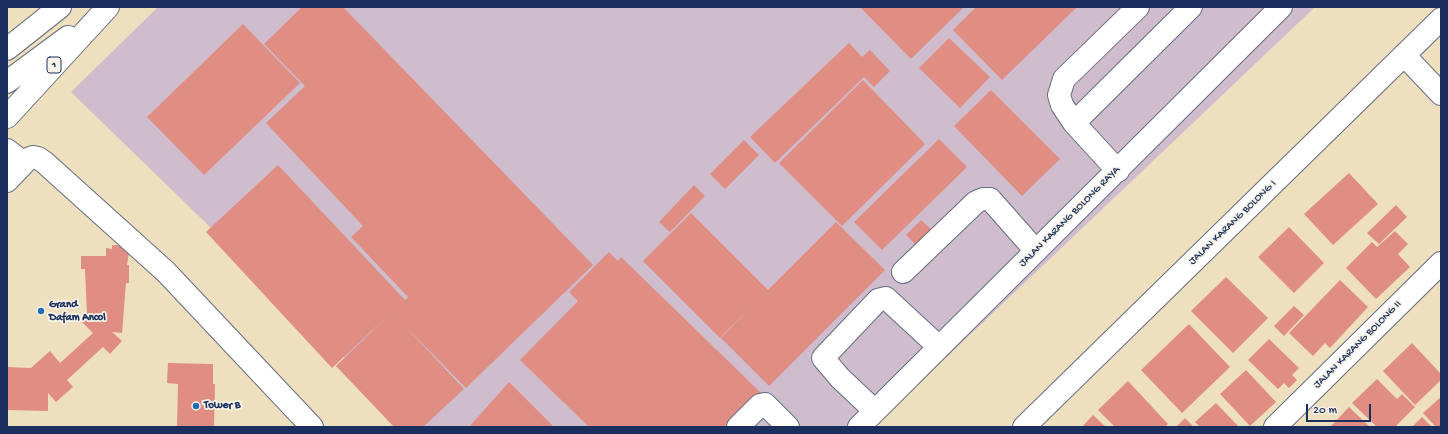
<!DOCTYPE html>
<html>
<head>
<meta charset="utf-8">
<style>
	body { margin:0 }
	#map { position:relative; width:1448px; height:434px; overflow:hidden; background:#eedfbf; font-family:"Gochi Hand",sans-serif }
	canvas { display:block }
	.frame { position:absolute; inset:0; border:8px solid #1b2f5e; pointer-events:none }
	.scale { position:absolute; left:1306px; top:404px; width:65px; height:18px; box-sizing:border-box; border:2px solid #1b2f5e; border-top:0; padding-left:5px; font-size:12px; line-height:14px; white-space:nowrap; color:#1b2f5e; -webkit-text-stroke:3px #f7f3e8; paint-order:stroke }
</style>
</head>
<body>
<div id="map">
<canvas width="1448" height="434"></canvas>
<div class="frame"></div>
<div class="scale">20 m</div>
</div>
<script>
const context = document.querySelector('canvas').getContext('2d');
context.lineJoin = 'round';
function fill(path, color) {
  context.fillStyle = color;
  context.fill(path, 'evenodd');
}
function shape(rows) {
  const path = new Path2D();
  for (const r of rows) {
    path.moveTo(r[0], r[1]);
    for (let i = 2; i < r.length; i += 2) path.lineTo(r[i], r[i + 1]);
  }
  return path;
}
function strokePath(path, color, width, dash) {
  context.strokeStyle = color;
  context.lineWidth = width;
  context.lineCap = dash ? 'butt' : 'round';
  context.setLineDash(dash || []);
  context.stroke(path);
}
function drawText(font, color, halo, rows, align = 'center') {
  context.font = font + ' "Gochi Hand",sans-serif';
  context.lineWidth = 3.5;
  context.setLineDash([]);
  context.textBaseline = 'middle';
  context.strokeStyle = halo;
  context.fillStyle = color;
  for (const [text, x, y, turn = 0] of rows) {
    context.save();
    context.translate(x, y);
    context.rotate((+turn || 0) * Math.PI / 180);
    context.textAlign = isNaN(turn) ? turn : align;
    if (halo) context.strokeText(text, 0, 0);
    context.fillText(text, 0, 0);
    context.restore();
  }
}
fill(shape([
	[158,7,1315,7,873,427,416,427,71,92]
]), '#cfbdce');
fill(shape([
	[302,7,343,7,593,265,466,388,404,325,464,389,423,427,394,427,336,366,392,312,332,368,206,232,278,165,405,300,408,297,351,237,363,226,266,123,305,86,264,44],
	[860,7,964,7,911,59],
	[976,7,1077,7,1002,80,953,30],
	[243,24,300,83,204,175,147,117],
	[949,38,990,77,960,108,919,68],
	[849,43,862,57,870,50,890,71,874,87,864,77,775,163,750,137],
	[863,80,925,144,842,226,779,163],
	[991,90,1060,159,1022,196,954,126],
	[939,139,967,167,882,250,854,222],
	[744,140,759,155,725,189,710,174],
	[1349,173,1378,204,1333,245,1304,214],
	[694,185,705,196,670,232,659,222],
	[1396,205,1407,217,1379,244,1367,233],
	[691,213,768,290,836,222,885,270,769,386,721,338,753,305,720,338,643,261],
	[921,220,933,231,918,247,906,235],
	[1289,227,1324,263,1294,293,1258,257],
	[1395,231,1408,244,1398,254,1410,267,1376,299,1346,268,1372,242,1377,247],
	[112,245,130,246,127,265,129,265,129,283,126,283,122,333,112,332,122,341,110,354,103,347,67,380,73,387,56,402,48,393,48,411,7,410,7,367,31,368,50,351,60,363,93,333,81,321,87,316,85,269,81,269,81,256,106,256,106,248,112,249],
	[609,252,618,261,621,257,761,393,727,427,589,427,520,360,578,301,569,292],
	[1226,277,1268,318,1233,353,1191,311],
	[1340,280,1368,307,1330,348,1325,343,1313,356,1289,333],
	[1294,306,1304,315,1284,336,1274,326],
	[1189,324,1230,367,1182,413,1141,370],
	[1269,339,1299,368,1292,375,1297,380,1289,388,1284,383,1278,389,1248,360],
	[1412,343,1441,374,1441,380,1415,405,1383,371],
	[168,363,213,364,213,384,215,384,214,427,177,427,178,384,167,383],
	[1246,370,1276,402,1250,426,1220,394],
	[1377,379,1397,399,1402,394,1415,407,1395,427,1377,427,1352,403],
	[1128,381,1168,424,1165,427,1115,427,1098,410],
	[509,382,554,427,469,427],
	[1441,397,1441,427,1436,427,1423,413],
	[1216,403,1239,427,1200,427,1195,422],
	[1349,407,1370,427,1330,427],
	[1093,415,1106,427,1082,427],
	[1422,417,1432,427,1412,427],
	[1185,418,1194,427,1176,427]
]), '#e08d83');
const minor = shape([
	[1404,55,1441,94],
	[1074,123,1191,7],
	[7,150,24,163],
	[1118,171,1074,123,1062,105,1059,95,1064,79,1138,7],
	[7,181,28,159,33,157,38,158,44,162,166,272,312,427],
	[903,272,976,202,983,199,990,199,1036,251],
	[875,411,840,378,823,358,878,300,886,298,939,347],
	[738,427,760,405,765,404,788,427],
	[859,427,1281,7],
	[1024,427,1441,19],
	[1275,427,1441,263]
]);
const highway = shape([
	[7,49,60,7],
	[7,82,68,37],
	[7,117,108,7]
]);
strokePath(minor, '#656d80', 24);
strokePath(highway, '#656d80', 24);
strokePath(minor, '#fff', 22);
strokePath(highway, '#fff', 22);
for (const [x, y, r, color] of [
	[41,311,4,"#1f6fb2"],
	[196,406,4,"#1f6fb2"]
]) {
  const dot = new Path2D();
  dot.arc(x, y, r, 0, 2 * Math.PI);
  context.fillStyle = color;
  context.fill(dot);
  strokePath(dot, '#f7f3e8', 1.5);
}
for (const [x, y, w] of [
	[54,65,14]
]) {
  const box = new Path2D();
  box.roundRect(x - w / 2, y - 8, w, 16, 3);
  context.fillStyle = '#f7f3e8';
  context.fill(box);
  strokePath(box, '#1b2f5e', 1);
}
drawText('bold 10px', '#1b2f5e', null, [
	["1",54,65]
]);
drawText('11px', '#1b2f5e', '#f7f3e8', [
	["JALAN KARANG BOLONG RAYA",1070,217,-45],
	["JALAN KARANG BOLONG I",1233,223,-44],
	["JALAN KARANG BOLONG II",1358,345,-45]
]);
drawText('bold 11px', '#1b2f5e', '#f7f3e8', [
	["Grand",49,305],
	["Dafam Ancol",49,318],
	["Tower B",204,406]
], 'left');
</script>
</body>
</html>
